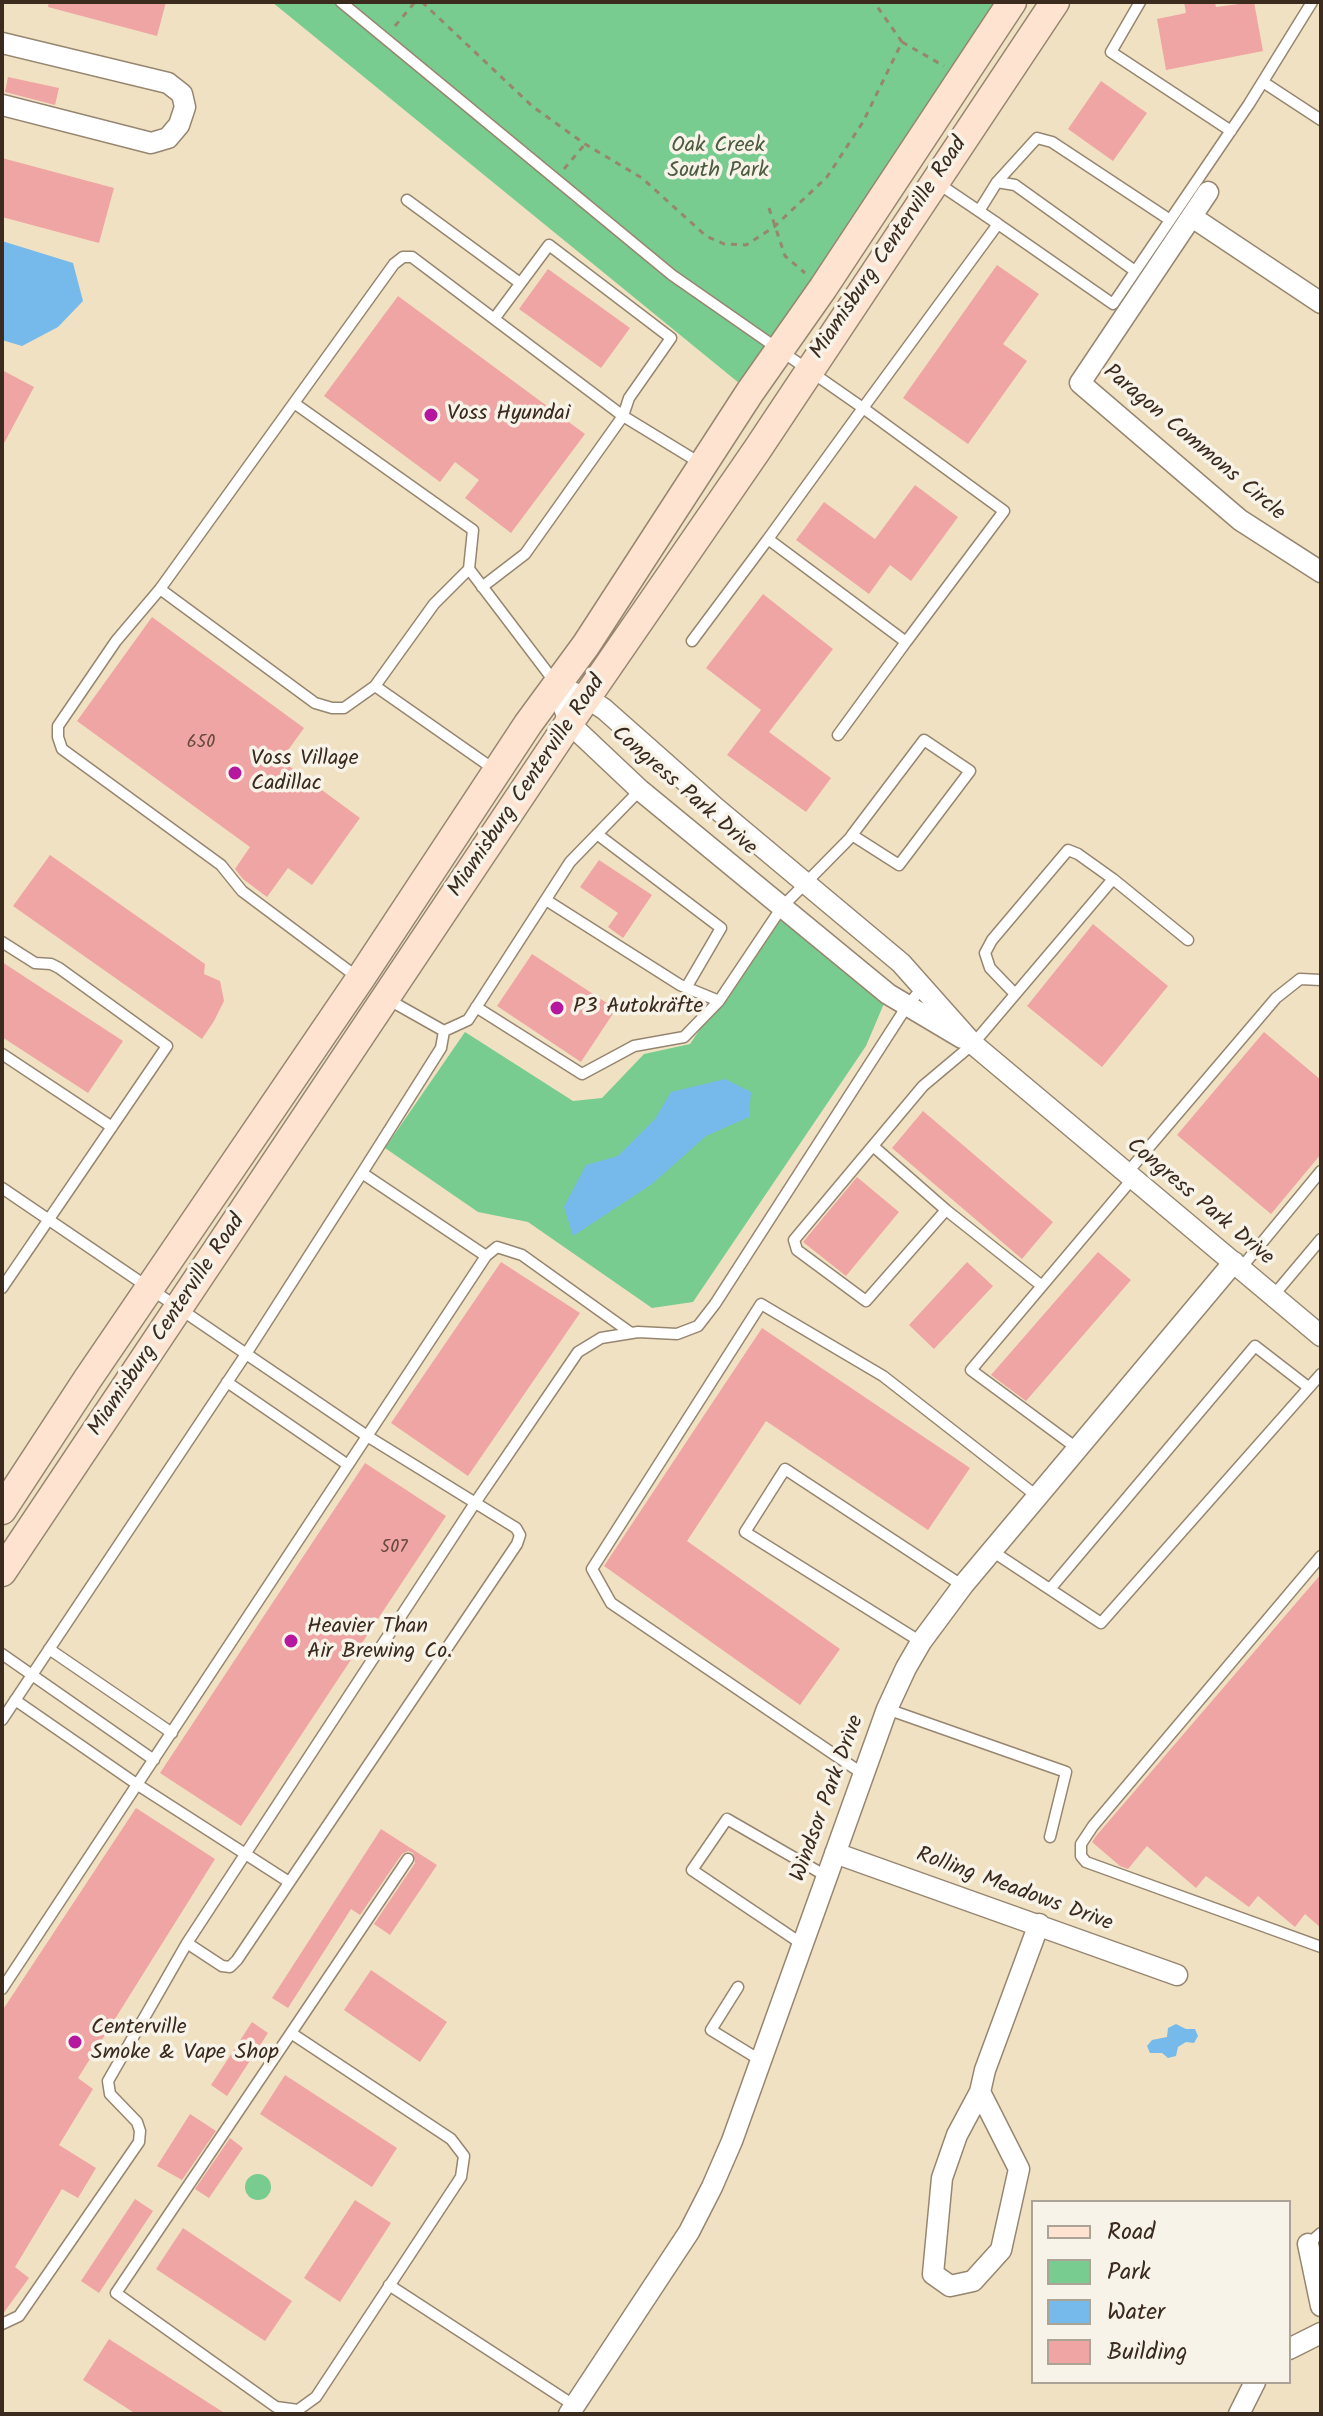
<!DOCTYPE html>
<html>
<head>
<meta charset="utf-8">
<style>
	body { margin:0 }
	#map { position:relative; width:1323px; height:2416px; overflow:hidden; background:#f1e1c3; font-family:Kalam,sans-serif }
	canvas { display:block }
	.frame { position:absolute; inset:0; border:4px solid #3b2a1e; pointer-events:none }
	.legend { position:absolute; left:1031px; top:2200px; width:260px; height:184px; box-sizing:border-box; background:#f7f3e8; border:2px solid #aca397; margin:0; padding:10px 14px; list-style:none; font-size:24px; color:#3b2a1e }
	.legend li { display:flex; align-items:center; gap:16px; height:40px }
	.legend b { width:40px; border:2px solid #aca397 }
</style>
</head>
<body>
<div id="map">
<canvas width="1323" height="2416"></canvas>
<div class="frame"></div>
<ul class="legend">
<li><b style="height:10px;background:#fee3d1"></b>Road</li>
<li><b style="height:22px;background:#78cc90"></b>Park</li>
<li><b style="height:22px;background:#76b9eb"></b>Water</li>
<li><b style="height:22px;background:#efa5a3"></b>Building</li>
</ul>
</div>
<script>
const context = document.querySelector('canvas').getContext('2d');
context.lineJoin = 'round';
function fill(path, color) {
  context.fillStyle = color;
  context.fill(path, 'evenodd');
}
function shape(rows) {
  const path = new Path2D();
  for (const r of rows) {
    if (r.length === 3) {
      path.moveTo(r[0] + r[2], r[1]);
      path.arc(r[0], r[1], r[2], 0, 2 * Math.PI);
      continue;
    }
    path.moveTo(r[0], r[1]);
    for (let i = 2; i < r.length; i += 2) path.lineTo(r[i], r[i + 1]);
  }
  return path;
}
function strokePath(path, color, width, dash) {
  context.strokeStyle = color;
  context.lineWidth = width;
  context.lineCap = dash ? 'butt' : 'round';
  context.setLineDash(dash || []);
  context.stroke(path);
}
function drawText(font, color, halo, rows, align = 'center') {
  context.font = font + ' Kalam,sans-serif';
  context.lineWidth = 7;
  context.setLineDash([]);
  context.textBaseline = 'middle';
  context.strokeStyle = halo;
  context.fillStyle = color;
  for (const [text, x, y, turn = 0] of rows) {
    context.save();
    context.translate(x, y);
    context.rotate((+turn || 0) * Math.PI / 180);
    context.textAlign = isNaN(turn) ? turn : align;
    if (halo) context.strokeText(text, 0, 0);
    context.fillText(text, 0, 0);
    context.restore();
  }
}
fill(shape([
	[272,2,1012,2,750,392],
	[782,907,888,994,866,1046,693,1302,652,1308,528,1222,478,1212,385,1148,465,1032,573,1101,602,1098,644,1054,690,1044],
	[258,2187,13]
]), '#78cc90');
fill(shape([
	[2,241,73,263,83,301,58,327,22,346,2,340],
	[725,1079,751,1092,749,1117,706,1136,652,1184,573,1236,564,1207,586,1165,618,1156,655,1119,671,1092],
	[1176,2024,1186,2029,1195,2029,1198,2036,1194,2043,1186,2042,1178,2047,1176,2056,1168,2058,1162,2053,1150,2053,1147,2046,1152,2040,1167,2037,1168,2028]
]), '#76b9eb');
fill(shape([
	[49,2,166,2,157,36,48,7],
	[1184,2,1215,2,1216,7,1254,2,1263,51,1166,70,1157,19,1186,13],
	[8,77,59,88,55,105,5,92],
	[1101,81,1147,113,1113,161,1068,129],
	[2,158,114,188,99,243,2,217],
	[997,265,1039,294,1003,344,1027,361,968,444,903,398],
	[548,269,630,328,601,368,519,309],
	[398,296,585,434,511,533,465,498,479,480,455,462,440,482,324,396],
	[2,370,34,387,2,447],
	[915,485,958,517,911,581,890,565,869,594,796,540,824,502,875,539],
	[763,594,833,649,769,732,831,778,806,812,727,755,761,710,706,668],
	[152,617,304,728,281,760,360,818,312,885,288,868,267,897,243,879,235,869,250,847,77,721],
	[50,855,205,964,204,974,220,981,224,1001,214,1021,202,1039,13,906],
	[599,860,652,895,623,938,608,927,618,913,580,887],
	[1093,924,1168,986,1102,1067,1027,1006],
	[532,954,616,1009,581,1062,497,1006],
	[2,962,123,1041,88,1093,2,1037],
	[1264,1032,1321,1080,1321,1154,1271,1214,1177,1135],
	[923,1111,1053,1222,1022,1259,892,1148],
	[857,1177,899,1212,846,1276,803,1242],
	[1098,1252,1131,1280,1026,1401,991,1375],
	[501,1262,580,1313,468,1476,391,1423],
	[967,1262,993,1286,934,1349,909,1325],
	[762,1328,970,1468,928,1530,766,1421,687,1541,840,1649,800,1705,604,1566],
	[365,1463,446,1516,241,1826,160,1773],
	[1321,1574,1321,1928,1305,1914,1295,1927,1258,1896,1249,1907,1206,1876,1196,1888,1147,1846,1128,1869,1120,1866,1092,1842,1096,1836],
	[136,1808,215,1859,78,2078,93,2089,59,2145,96,2168,78,2198,62,2189,15,2267,29,2278,2,2315,2,2011],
	[381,1829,437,1865,390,1935,374,1924,415,1863,413,1853,408,1851,402,1854,360,1915,351,1909,288,2008,272,1998],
	[371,1970,447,2022,420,2062,344,2010],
	[252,2022,268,2033,227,2096,211,2085],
	[285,2075,397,2148,372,2187,260,2114],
	[190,2114,216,2131,182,2180,157,2166],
	[230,2138,243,2148,209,2198,195,2189],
	[135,2199,153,2211,99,2293,81,2281],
	[355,2200,391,2223,340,2302,304,2278],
	[183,2228,292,2301,265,2341,156,2269],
	[109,2339,226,2414,136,2414,83,2380]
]), '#efa5a3');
const lane = shape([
	[341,2,672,275,863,408,1004,511,906,642,768,539,863,408,998,224,936,182],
	[1140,2,1111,52,1231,131],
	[1263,82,1321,120],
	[997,182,1037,138,1052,142,1170,220],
	[407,200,520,283],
	[979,211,997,182,1015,185,1135,271],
	[998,224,1113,304,1249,104,1312,2],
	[294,403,473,530,469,569,554,681],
	[482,587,525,554,623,416,629,398,671,338,549,245,494,319],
	[160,589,315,703,332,708,344,708,375,686,495,770],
	[692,641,768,539],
	[375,686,434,604,469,569],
	[838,735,906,642],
	[597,834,721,928,686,988],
	[546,900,680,985,719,1001],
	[2,942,35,963,51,964,59,968,167,1046,2,1288],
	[357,977,242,891,221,865,62,749,58,737,58,726,116,641,160,589,394,264,403,257,412,257,623,416,700,463],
	[1015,994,990,968,985,953,992,940,1068,850,1078,854,1113,879],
	[389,1000,444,1031,468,1020,570,862,640,790],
	[476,1007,582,1074,634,1046,684,1037,719,1001,782,907,850,838,852,835,924,740,970,771,899,865,852,835],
	[2,1054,112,1127],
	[873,1146,946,1210],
	[362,1173,486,1256],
	[1127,1173,1276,998,1300,979,1321,980],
	[2,1188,367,1436,516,1528,520,1535,517,1544,237,1960,230,1967,222,1966,187,1943],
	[1241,1268,1321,1171],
	[1042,1286,946,1210,866,1301,797,1250,794,1240,923,1086,973,1044,1113,879,1188,940],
	[1273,1296,1321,1239],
	[227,1382,348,1465],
	[1078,1449,971,1370,1133,1178],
	[992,1551,1101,1623,1321,1374],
	[1321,1556,1093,1826,1081,1844,1081,1856,1086,1862,1321,1947],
	[1050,1589,1255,1346,1308,1387],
	[921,1642,745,1532,785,1469,963,1586],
	[49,1649,172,1733],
	[2,1654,154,1760],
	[15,1700,138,1785,289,1882],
	[887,1709,1066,1772,1050,1837],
	[2,1720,246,1354,362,1173,441,1048,444,1031],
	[863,1774,611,1603,592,1569,761,1304,883,1376,1038,1497],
	[802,1944,692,1870,727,1819,826,1876],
	[738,1987,711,2030,760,2060],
	[2,1989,486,1256,497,1247,522,1255,631,1333],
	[291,2033,451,2139,464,2156,461,2177,316,2397,298,2410,276,2407,116,2293,291,2033,408,1859],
	[1308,2244,1321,2233],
	[389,2285,575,2406],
	[2,2324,19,2316,139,2142,140,2131,137,2122,110,2094,108,2081,187,1943,475,1503,578,1352,601,1338,638,1332,677,1334,698,1326,715,1304,907,1006,924,986]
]);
const street = shape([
	[2,43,168,83,182,94,185,107,179,125,168,138,151,143,2,105],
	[1208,192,1080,383,1240,520,1321,572],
	[1192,217,1321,303],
	[557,686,587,698,604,709,717,809,901,963,973,1044,1321,1336],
	[557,686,569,723,640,790,888,994,962,1038],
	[835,1853,1177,1975],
	[980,2092,1019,2169,1001,2250,973,2281,950,2286,933,2274,942,2178,957,2135,980,2092,985,2070,1039,1924],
	[1308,2244,1321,2306],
	[1289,2349,1321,2333],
	[569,2414,689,2232,712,2187,732,2141,887,1709,906,1668,921,1642,964,1584,1234,1262],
	[1239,2414,1255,2382]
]);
const secondary = shape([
	[2,1510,87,1380,360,979,528,724,586,645,750,392,823,288,1012,2],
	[2,1572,569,723,757,450,1055,2]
]);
strokePath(lane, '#968670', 13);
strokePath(street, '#968670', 23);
strokePath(secondary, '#968670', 31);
strokePath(shape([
	[422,2,532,106,585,144,642,178,706,236,724,244,746,245,774,227,827,177,863,122,902,42,874,2],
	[395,26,415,2],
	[902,42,944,66],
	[564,169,585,144],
	[769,208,785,256,805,273]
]), '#968670', 3, [6, 6]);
strokePath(lane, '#fff', 10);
strokePath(street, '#fff', 20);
strokePath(secondary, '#fee3d1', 28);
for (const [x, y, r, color] of [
	[431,415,8,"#b5179e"],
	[235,773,8,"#b5179e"],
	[557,1008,8,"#b5179e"],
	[291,1641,8,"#b5179e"],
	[75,2042,8,"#b5179e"]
]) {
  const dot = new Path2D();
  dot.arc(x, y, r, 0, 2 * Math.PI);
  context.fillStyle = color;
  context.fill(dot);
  strokePath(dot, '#f7f3e8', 3);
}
drawText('18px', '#68493f', null, [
	["650",201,744],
	["507",394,1549]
]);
drawText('22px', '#4d5b40', '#f7f3e8', [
	["Oak Creek",718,147],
	["South Park",718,172]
]);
drawText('22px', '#3b2a1e', '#f7f3e8', [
	["Miamisburg Centerville Road",890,249,-56],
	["Paragon Commons Circle",1193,444,40],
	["Miamisburg Centerville Road",528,787,-56],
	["Congress Park Drive",683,792,41],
	["Congress Park Drive",1199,1203,40],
	["Miamisburg Centerville Road",168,1326,-56],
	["Windsor Park Drive",829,1799,-70],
	["Rolling Meadows Drive",1014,1891,20]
]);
drawText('22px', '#3b2a1e', '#f7f3e8', [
	["Voss Hyundai",447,415],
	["Voss Village",251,760],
	["Cadillac",251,785],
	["P3 Autokräfte",573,1008],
	["Heavier Than",307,1628],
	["Air Brewing Co.",307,1653],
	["Centerville",91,2029],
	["Smoke & Vape Shop",91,2054]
], 'left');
</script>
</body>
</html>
